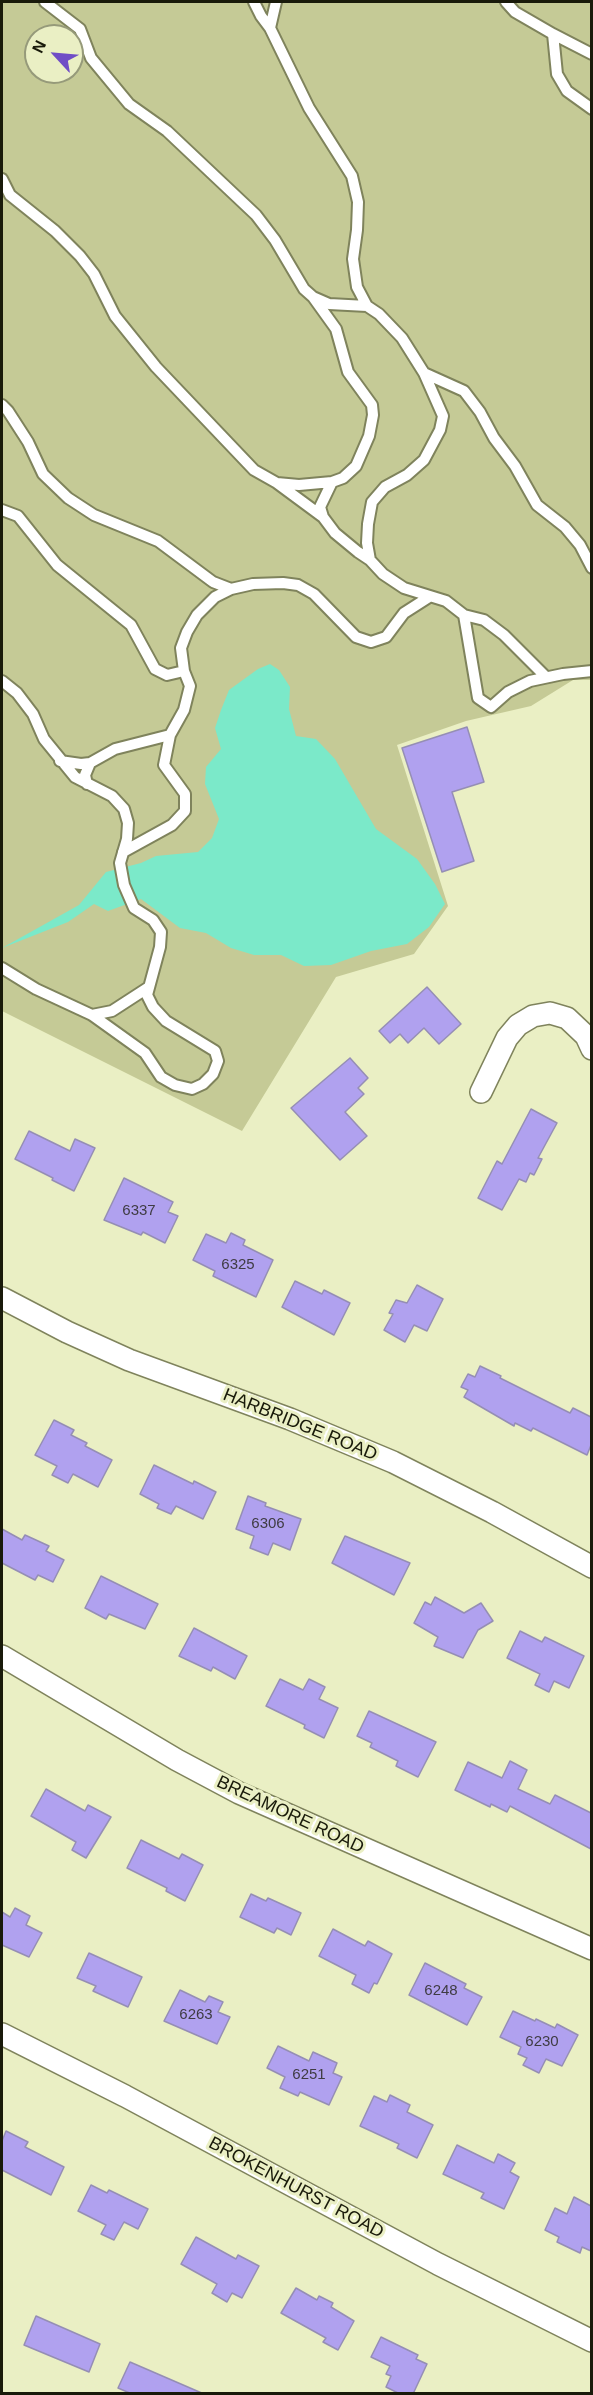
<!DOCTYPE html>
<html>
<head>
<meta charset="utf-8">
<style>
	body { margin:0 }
	#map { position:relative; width:593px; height:2395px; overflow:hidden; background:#eaefc4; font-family:Arial,sans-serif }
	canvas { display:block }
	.frame { position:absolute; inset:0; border:3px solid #191a0a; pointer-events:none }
	.north { position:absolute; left:24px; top:24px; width:60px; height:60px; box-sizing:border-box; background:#eaefc4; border:2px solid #969a7a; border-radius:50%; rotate:296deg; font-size:16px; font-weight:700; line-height:24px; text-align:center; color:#191a0a }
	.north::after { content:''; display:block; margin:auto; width:21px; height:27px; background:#704dc6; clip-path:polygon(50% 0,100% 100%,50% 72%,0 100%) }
</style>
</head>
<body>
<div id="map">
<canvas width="593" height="2395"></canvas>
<div class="frame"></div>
<div class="north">N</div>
</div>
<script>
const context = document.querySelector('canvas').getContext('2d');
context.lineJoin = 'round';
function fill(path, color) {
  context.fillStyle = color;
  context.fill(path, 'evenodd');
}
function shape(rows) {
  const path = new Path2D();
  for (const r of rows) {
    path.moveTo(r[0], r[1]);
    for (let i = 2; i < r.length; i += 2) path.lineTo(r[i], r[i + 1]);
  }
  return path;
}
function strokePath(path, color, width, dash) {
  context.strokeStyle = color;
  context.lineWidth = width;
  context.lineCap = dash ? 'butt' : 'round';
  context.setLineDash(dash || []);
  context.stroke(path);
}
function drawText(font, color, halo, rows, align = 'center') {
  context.font = font + ' Arial,sans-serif';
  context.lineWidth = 6;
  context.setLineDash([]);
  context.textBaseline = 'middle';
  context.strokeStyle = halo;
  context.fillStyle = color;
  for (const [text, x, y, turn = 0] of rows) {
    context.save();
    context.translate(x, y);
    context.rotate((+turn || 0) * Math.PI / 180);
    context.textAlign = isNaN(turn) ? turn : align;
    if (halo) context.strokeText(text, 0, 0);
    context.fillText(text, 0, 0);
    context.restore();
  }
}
fill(shape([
	[2,2,591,2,591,680,573,680,531,706,466,721,397,745,448,906,414,954,336,977,242,1131,2,1011],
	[36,36,72,36,72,72,36,72]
]), '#c5ca96');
fill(shape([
	[270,664,279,670,290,687,289,709,296,736,316,739,335,759,376,829,417,859,435,884,445,904,429,927,407,944,371,951,331,965,304,966,281,955,254,955,231,948,206,933,180,928,141,899,108,911,94,904,68,922,2,948,79,905,106,872,141,863,156,856,198,852,212,838,219,819,205,784,206,767,221,749,215,728,221,710,229,690,258,669]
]), '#7be9c9');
const building = shape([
	[467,727,484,782,452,792,474,861,442,872,402,748,467,727],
	[427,987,461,1024,439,1044,424,1028,408,1043,400,1034,390,1043,379,1031,427,987],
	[350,1058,368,1078,358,1088,364,1094,345,1112,367,1136,340,1160,291,1108,350,1058],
	[531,1109,557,1123,538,1158,542,1159,534,1175,530,1173,526,1182,519,1179,502,1210,478,1198,497,1161,502,1164,531,1109],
	[29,1131,70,1151,75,1139,95,1148,74,1191,52,1180,53,1178,15,1159,29,1131],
	[124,1178,173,1202,168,1212,178,1216,165,1243,143,1232,141,1235,104,1220,124,1178],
	[231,1233,245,1240,243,1245,273,1260,256,1297,213,1276,215,1271,193,1260,206,1234,226,1243,231,1233],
	[295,1281,322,1294,324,1290,350,1303,334,1335,282,1307,295,1281],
	[417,1285,443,1299,427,1331,414,1325,405,1342,384,1330,393,1314,389,1313,396,1300,407,1303,417,1285],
	[480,1366,501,1376,500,1378,570,1413,573,1408,591,1417,591,1445,587,1455,533,1428,531,1431,515,1423,514,1426,464,1397,468,1390,461,1387,468,1374,475,1377,480,1366],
	[54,1420,74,1430,71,1435,87,1443,85,1446,112,1460,98,1487,73,1474,68,1483,52,1475,57,1466,35,1455,54,1420],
	[154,1465,193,1484,194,1481,216,1492,203,1519,176,1506,171,1514,157,1508,159,1504,140,1494,154,1465],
	[248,1496,266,1503,265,1506,301,1519,290,1550,273,1543,268,1555,250,1548,254,1536,236,1529,248,1496],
	[2,1529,22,1540,25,1535,49,1546,46,1551,64,1560,53,1582,38,1575,35,1580,2,1563,2,1529],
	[345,1536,410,1563,394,1595,332,1563,345,1536],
	[101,1576,158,1604,145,1629,109,1614,106,1619,85,1608,101,1576],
	[435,1597,464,1613,481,1603,493,1621,478,1630,463,1658,434,1646,438,1637,414,1623,425,1602,431,1605,435,1597],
	[194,1628,247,1656,235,1679,213,1667,211,1671,179,1656,194,1628],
	[520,1631,542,1642,545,1637,584,1656,569,1688,554,1681,549,1692,535,1685,540,1674,507,1658,520,1631],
	[280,1679,303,1690,309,1679,325,1687,319,1699,338,1708,324,1738,304,1728,305,1725,266,1706,280,1679],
	[369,1711,436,1742,418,1777,396,1766,398,1761,370,1747,372,1743,357,1736,369,1711],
	[510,1761,527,1770,518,1789,550,1804,555,1795,591,1813,591,1849,510,1806,507,1812,491,1804,490,1807,455,1790,468,1762,502,1778,510,1761],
	[46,1789,85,1811,88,1805,111,1817,86,1858,72,1850,76,1842,31,1816,46,1789],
	[141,1840,179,1859,182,1854,203,1865,185,1901,166,1891,167,1888,127,1868,141,1840],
	[251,1894,266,1901,268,1898,301,1913,291,1935,277,1928,274,1933,240,1917,251,1894],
	[15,1908,30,1916,26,1925,42,1933,29,1957,2,1945,2,1912,10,1917,15,1908],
	[333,1929,365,1946,368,1941,392,1954,377,1984,374,1983,369,1993,352,1984,356,1975,319,1956,333,1929],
	[89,1953,142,1977,128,2007,93,1991,96,1986,77,1978,89,1953],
	[425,1963,466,1984,464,1988,482,1997,467,2025,409,1995,425,1963],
	[180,1990,205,2002,209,1996,223,2002,218,2012,230,2017,217,2044,164,2021,180,1990],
	[513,2011,535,2021,536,2019,555,2028,557,2024,578,2035,562,2066,546,2059,539,2073,523,2065,527,2058,518,2054,521,2047,500,2037,513,2011],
	[278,2046,309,2061,313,2052,337,2063,333,2073,342,2077,329,2105,300,2092,298,2096,280,2088,285,2077,267,2068,278,2046],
	[390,2095,410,2105,407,2112,433,2125,417,2158,397,2148,399,2144,360,2126,374,2096,387,2102,390,2095],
	[6,2131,28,2142,25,2147,64,2167,51,2195,2,2170,2,2141,6,2131],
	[457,2145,494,2163,498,2154,515,2163,510,2172,519,2177,504,2209,481,2198,484,2193,443,2174,457,2145],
	[91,2185,107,2193,109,2190,148,2209,138,2229,124,2222,114,2240,101,2234,106,2225,78,2211,91,2185],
	[574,2197,591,2206,591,2251,582,2247,580,2253,557,2242,559,2237,545,2230,555,2208,567,2214,574,2197],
	[196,2237,236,2259,238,2255,259,2266,242,2298,232,2293,227,2302,212,2293,217,2284,181,2264,196,2237],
	[296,2288,317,2300,319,2296,333,2303,331,2307,354,2321,338,2350,323,2342,326,2338,281,2313,296,2288],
	[36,2316,100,2344,89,2372,24,2345,36,2316],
	[381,2337,418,2355,416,2359,427,2364,413,2394,400,2394,386,2387,391,2376,386,2374,390,2366,371,2357,381,2337],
	[130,2362,204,2394,132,2394,118,2388,130,2362]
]);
fill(building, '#b0a1ef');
strokePath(building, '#958eb4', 1.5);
const lane = shape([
	[45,2,80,29,91,58,129,104,167,131,256,215,275,240,304,289,313,297,329,304,367,306],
	[254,2,261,16,270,28],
	[276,2,270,28,309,108,352,176,358,202,357,230,353,259,357,287,367,306,379,314,402,338,424,373,464,391,480,412,494,438,515,466,537,505,565,527,580,545,592,568],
	[506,2,515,12,553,34],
	[592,54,553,34,557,74,567,91,592,109],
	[2,179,10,195,55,231,80,256,94,274,115,316,156,367,254,470,277,483],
	[313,297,336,329,348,372,372,405,373,415,369,436,356,466,343,478,332,482,320,507,323,517,335,533,358,552,370,560],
	[424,373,443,416,440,430,424,460,407,475,385,487,372,502,368,524,367,543,370,560,383,574,404,588,446,601,464,615,478,698,491,707,508,692,530,681,563,674,592,671],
	[2,405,8,411,28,442,43,474,68,498,94,515,158,541,213,582,231,589],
	[2,510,18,516,57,565,131,625,155,669,167,675,184,671],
	[323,517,277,483,299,485,332,482],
	[464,615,484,620,504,635,546,677],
	[2,681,17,693,33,714,44,739,75,777,112,796,124,809,128,823,127,839,120,863,124,885,134,908,153,920,161,932,160,947,147,995,153,1007,166,1021,215,1051,218,1061,213,1074,203,1084,192,1089,175,1085,161,1077,145,1053,92,1015,36,989,2,968],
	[60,761,81,764,90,763,85,775,87,784],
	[90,763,115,749,170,735,184,710,190,686,184,671,181,648,187,632,197,615,215,597,231,589,253,584,283,583,298,585,314,594,356,637,371,642,386,637,404,613,429,597],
	[123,852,172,825,185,811,185,794,164,765,170,735],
	[92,1015,112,1011,149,987]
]);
const street = shape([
	[481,1092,507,1038,518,1025,533,1016,550,1013,567,1018,586,1036,592,1049],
	[2,1298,67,1332,129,1360,290,1419,393,1462,492,1512,592,1567],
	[2,1656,177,1760,239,1793,592,1949],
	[2,2034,125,2096,438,2264,592,2341]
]);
strokePath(lane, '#7f835c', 14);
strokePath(street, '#7f835c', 24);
strokePath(lane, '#fff', 10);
strokePath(street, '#fff', 21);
drawText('15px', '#3f3c43', null, [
	["6337",139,1211],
	["6325",238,1265],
	["6306",268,1524],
	["6248",441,1991],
	["6263",196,2015],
	["6230",542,2042],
	["6251",309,2075]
]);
drawText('18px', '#191a0a', '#eaefc4', [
	["HARBRIDGE ROAD",300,1425,22],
	["BREAMORE ROAD",290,1815,25],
	["BROKENHURST ROAD",296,2188,28]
]);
</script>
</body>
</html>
